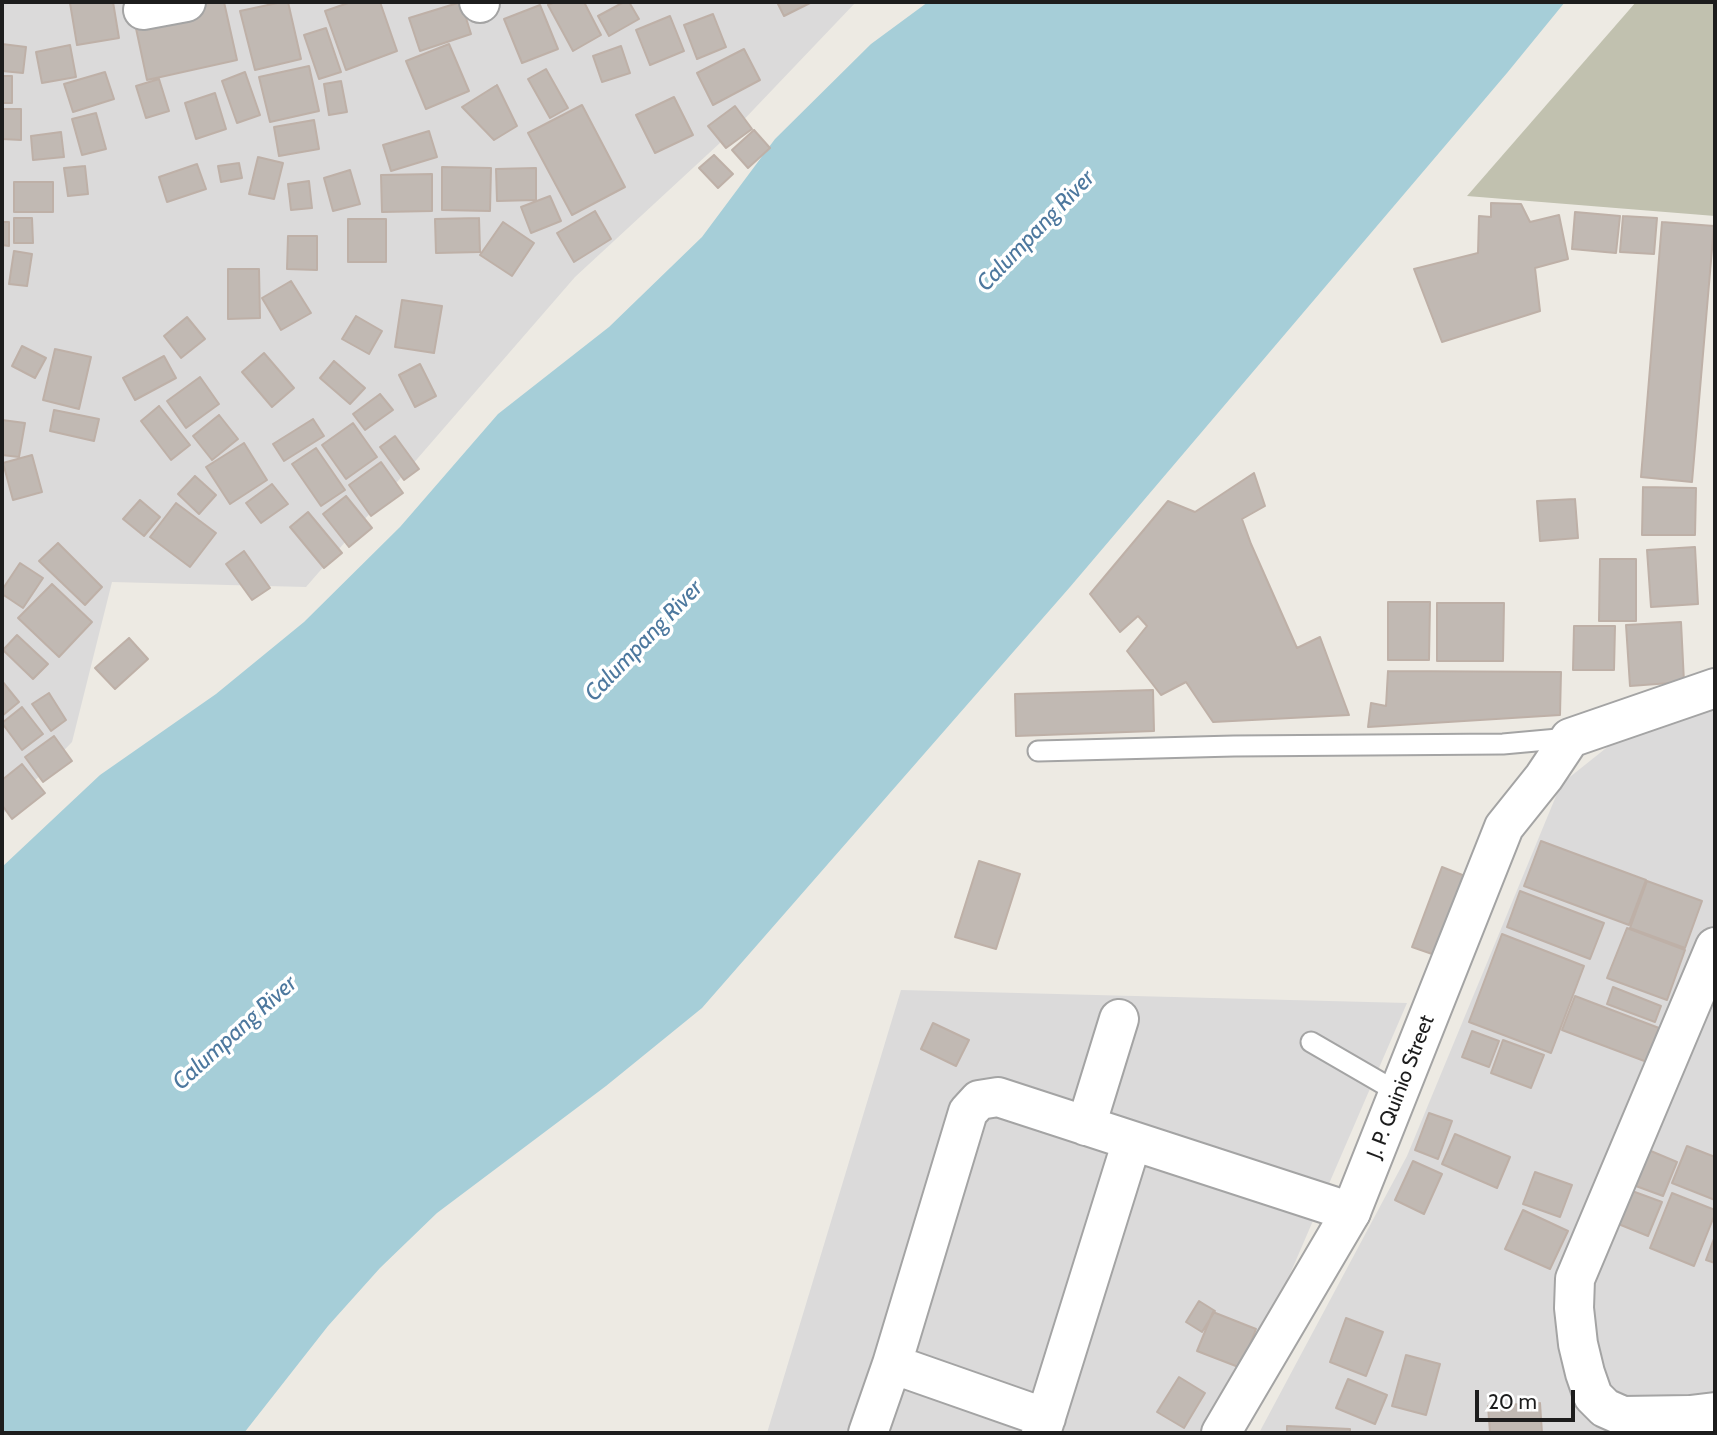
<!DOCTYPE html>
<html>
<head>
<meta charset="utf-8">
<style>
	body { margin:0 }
	#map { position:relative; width:1717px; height:1435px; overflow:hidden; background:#edeae3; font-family:Cabin,sans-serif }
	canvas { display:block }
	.frame { position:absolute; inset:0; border:4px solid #1d1d1d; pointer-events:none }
	.scale { position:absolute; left:1475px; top:1390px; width:100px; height:32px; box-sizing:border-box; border:4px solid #1d1d1d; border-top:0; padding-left:9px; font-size:21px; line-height:24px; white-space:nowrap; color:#1d1d1d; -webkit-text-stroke:5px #fff; paint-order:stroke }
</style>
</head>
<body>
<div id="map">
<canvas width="1717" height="1435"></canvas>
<div class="frame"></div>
<div class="scale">20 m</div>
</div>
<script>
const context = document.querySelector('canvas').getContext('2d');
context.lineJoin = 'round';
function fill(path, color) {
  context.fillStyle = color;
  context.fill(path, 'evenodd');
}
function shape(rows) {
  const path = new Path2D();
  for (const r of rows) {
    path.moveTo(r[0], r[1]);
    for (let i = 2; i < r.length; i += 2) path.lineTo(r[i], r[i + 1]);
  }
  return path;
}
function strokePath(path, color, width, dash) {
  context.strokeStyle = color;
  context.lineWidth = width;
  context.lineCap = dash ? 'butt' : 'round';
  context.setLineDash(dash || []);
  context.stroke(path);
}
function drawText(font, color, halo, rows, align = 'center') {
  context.font = font + ' Cabin,sans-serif';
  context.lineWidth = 7;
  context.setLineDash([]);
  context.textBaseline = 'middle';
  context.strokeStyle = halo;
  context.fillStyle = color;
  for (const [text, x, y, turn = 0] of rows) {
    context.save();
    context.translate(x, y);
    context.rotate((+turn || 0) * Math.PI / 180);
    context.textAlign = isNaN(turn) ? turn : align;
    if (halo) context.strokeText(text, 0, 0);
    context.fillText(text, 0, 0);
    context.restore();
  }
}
fill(shape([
	[2,2,856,2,734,130,575,277,306,587,112,582,72,742,2,815],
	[1715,707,1715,1433,1259,1433,1407,1156,1561,784,1615,741],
	[901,990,1407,1003,1271,1318,1203,1433,767,1433]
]), '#dbdada');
fill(shape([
	[1636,2,1715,2,1715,216,1467,196]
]), '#c1c1af');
fill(shape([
	[928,2,1565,2,1507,73,1070,587,702,1008,606,1086,437,1213,380,1268,328,1326,244,1433,2,1433,2,867,100,775,216,694,304,622,400,527,498,414,609,327,702,237,775,139,871,44]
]), '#a6ced8');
const building = shape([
	[80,2,113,2,119,38,77,45,70,3,80,2],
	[211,2,224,2,237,60,147,80,134,19,211,2],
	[282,2,288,2,301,59,255,70,240,11,282,2],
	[351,2,380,2,397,51,346,70,325,11,351,2],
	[461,2,471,34,420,51,409,18,461,2],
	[555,2,584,2,601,35,573,51,548,5,555,2],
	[624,2,629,2,639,19,609,36,598,16,624,2],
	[777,2,812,2,784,16,777,2],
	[540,5,558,49,522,63,504,19,540,5],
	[713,14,726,47,697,59,684,25,713,14],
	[670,16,684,51,650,65,636,30,670,16],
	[326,28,341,72,319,79,304,35,326,28],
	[2,44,26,47,23,73,2,71,2,44],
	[449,44,469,91,426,109,406,61,449,44],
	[70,45,76,77,42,83,36,52,70,45],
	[621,46,630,73,602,82,593,56,621,46],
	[744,49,760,80,713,105,697,73,744,49],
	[309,66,319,111,270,122,259,77,309,66],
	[546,69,568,108,550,118,528,79,546,69],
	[105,72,114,99,73,112,64,84,105,72],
	[245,72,260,115,237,123,222,81,245,72],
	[2,76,12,76,12,103,2,103,2,76],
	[159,79,169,111,146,118,136,86,159,79],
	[341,81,347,112,329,115,324,84,341,81],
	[497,85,517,126,494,140,462,107,497,85],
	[215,93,226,129,196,139,185,103,215,93],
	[674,97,693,135,655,153,636,115,674,97],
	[582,105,625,187,572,215,528,133,582,105],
	[735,106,752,129,726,148,708,126,735,106],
	[2,109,21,109,21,140,2,139,2,109],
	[96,113,106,149,82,155,72,119,96,113],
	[314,120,319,149,279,156,274,127,314,120],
	[754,130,770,148,748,168,732,150,754,130],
	[429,131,437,157,391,171,383,145,429,131],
	[61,132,64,157,33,160,31,136,61,132],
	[714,155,733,174,718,188,699,168,714,155],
	[258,157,283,163,274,199,249,194,258,157],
	[239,163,242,178,221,182,218,166,239,163],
	[197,164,206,189,167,202,159,177,197,164],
	[85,166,88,194,68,196,64,168,85,166],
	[442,167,491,168,490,211,442,210,442,167],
	[536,168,536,200,497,201,496,169,536,168],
	[350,170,360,204,333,211,324,178,350,170],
	[432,174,432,211,382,212,381,175,432,174],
	[309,181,312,208,291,210,288,184,309,181],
	[14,182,53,182,53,212,14,212,14,182],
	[550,196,561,221,531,233,521,207,550,196],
	[1491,203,1521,204,1530,222,1559,215,1568,259,1535,268,1540,311,1442,342,1414,269,1478,253,1479,216,1491,217,1491,203],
	[595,211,611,239,574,262,557,233,595,211],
	[1575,212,1620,216,1616,253,1572,249,1575,212],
	[1623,216,1657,218,1654,254,1620,252,1623,216],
	[14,218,32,218,33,243,14,243,14,218],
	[479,218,480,252,436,253,435,219,479,218],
	[348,219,386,219,386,262,348,262,348,219],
	[2,222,9,222,9,246,2,245,2,222],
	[503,222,534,243,512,276,480,255,503,222],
	[1662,222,1714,226,1692,482,1641,477,1662,222],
	[288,236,317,236,317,270,287,269,288,236],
	[14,251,32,254,27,286,9,284,14,251],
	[228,269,259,269,260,318,228,319,228,269],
	[291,281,311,313,281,330,262,298,291,281],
	[402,300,442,306,434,353,395,347,402,300],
	[356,316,382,331,369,354,342,339,356,316],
	[187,317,205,339,181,358,164,336,187,317],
	[22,346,46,358,35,378,12,366,22,346],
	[55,349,91,357,79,409,43,400,55,349],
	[264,353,294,388,272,407,242,372,264,353],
	[164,356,176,378,135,400,123,378,164,356],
	[334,361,365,388,350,404,320,378,334,361],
	[420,364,436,396,415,407,399,375,420,364],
	[200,377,219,404,186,428,167,401,200,377],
	[380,394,393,410,365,430,353,414,380,394],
	[159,406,190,445,171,460,141,421,159,406],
	[54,410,99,419,94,441,50,431,54,410],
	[219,415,238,439,212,460,193,436,219,415],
	[313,419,324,436,284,461,273,444,313,419],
	[2,420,25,423,19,457,2,455,2,420],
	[353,423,377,457,346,479,322,445,353,423],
	[395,436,419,469,404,480,380,447,395,436],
	[244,443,267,480,230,504,206,467,244,443],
	[316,448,345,490,321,506,292,464,316,448],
	[32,455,42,492,13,500,3,463,32,455],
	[381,462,403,493,371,516,349,485,381,462],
	[1254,473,1265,506,1242,519,1251,544,1297,648,1320,637,1349,715,1213,722,1186,682,1161,695,1127,651,1147,626,1138,616,1120,632,1090,594,1168,501,1195,512,1254,473],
	[195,476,216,495,199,514,178,494,195,476],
	[272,484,288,504,261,523,246,503,272,484],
	[1643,487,1696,488,1695,535,1642,535,1643,487],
	[346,496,372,528,349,547,323,514,346,496],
	[1575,499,1578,538,1540,541,1537,501,1575,499],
	[140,500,160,517,144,536,123,519,140,500],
	[176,503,216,533,190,567,150,537,176,503],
	[308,512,342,553,324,568,290,527,308,512],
	[58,543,102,587,85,605,39,561,58,543],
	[1695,547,1698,604,1651,607,1647,550,1695,547],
	[244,551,270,588,252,600,226,564,244,551],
	[1600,559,1636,559,1636,621,1599,621,1600,559],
	[20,563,43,578,23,608,2,594,2,590,20,563],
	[52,584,92,622,59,657,18,618,52,584],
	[1388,602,1430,602,1429,660,1388,660,1388,602],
	[1437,603,1504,603,1503,661,1437,661,1437,603],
	[1681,622,1684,682,1630,686,1626,625,1681,622],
	[1574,626,1615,626,1614,670,1573,670,1574,626],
	[17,635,48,664,33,679,3,650,17,635],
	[129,638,148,659,115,689,95,668,129,638],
	[1388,671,1561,672,1560,715,1368,727,1371,703,1386,706,1388,671],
	[2,681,19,702,2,716,2,681],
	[1153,690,1154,731,1016,736,1015,694,1153,690],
	[49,693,66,720,51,731,32,704,49,693],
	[22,707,43,734,22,750,2,723,22,707],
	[54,736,72,761,43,782,25,757,54,736],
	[22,764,45,793,12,819,2,805,2,780,22,764],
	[1541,841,1646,880,1629,925,1524,886,1541,841],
	[979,861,1020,874,996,949,955,937,979,861],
	[1442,867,1465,876,1435,955,1412,947,1442,867],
	[1647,881,1702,901,1685,948,1630,928,1647,881],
	[1520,891,1604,923,1590,959,1507,927,1520,891],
	[1627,928,1685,950,1667,1000,1607,978,1627,928],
	[1502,934,1584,966,1551,1053,1469,1022,1502,934],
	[1613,987,1661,1006,1655,1022,1607,1004,1613,987],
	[1575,996,1659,1028,1647,1062,1562,1030,1575,996],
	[933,1023,969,1040,956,1066,921,1049,933,1023],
	[1472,1031,1499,1041,1489,1067,1462,1057,1472,1031],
	[1503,1040,1544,1055,1531,1088,1491,1073,1503,1040],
	[1429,1113,1452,1121,1438,1159,1415,1150,1429,1113],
	[1455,1134,1510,1157,1497,1188,1442,1164,1455,1134],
	[1639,1146,1677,1162,1663,1196,1625,1182,1639,1146],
	[1687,1146,1715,1157,1715,1200,1672,1183,1687,1146],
	[1413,1161,1442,1174,1424,1214,1395,1200,1413,1161],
	[1535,1172,1572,1185,1560,1217,1523,1204,1535,1172],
	[1624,1188,1662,1202,1648,1236,1611,1221,1624,1188],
	[1672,1193,1715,1210,1715,1214,1694,1266,1650,1248,1672,1193],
	[1523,1210,1568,1231,1550,1269,1505,1249,1523,1210],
	[1715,1236,1715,1263,1706,1260,1715,1236],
	[1199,1301,1215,1311,1202,1332,1186,1322,1199,1301],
	[1213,1312,1256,1329,1241,1368,1197,1351,1213,1312],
	[1346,1318,1383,1332,1366,1376,1330,1362,1346,1318],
	[1406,1355,1440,1364,1426,1415,1392,1406,1406,1355],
	[1179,1377,1205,1393,1184,1428,1157,1412,1179,1377],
	[1348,1379,1387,1395,1375,1424,1336,1408,1348,1379],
	[1540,1403,1542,1433,1490,1433,1488,1406,1540,1403],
	[1287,1426,1350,1429,1350,1433,1287,1433,1287,1426]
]);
fill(building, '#c1b9b3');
strokePath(building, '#beb0a7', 2);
const service = shape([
	[1038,751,1234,746,1503,744,1569,738],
	[1311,1042,1399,1093]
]);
const minor = shape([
	[479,2,480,3],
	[143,10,186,2],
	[1715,947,1575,1279,1574,1308,1578,1344,1585,1373,1593,1396,1605,1408,1623,1416,1690,1415,1715,1412],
	[1086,1126,1119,1019],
	[892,1364,1046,1418],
	[868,1433,892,1364,968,1112,979,1100,998,1097,1351,1212],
	[1041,1433,1132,1141]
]);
const tertiary = shape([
	[1221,1433,1351,1212,1504,827,1544,777,1570,738,1715,688]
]);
strokePath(service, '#a4a4a4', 23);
strokePath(minor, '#a4a4a4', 42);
strokePath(tertiary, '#a4a4a4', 42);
strokePath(service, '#fff', 19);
strokePath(minor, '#fff', 38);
strokePath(tertiary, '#fff', 38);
drawText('21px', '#1d1d1d', '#fff', [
	["J. P. Quinio Street",1401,1087,-69]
]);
drawText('italic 23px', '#4d789e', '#fff', [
	["Calumpang River",1036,231,-46],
	["Calumpang River",644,641,-46],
	["Calumpang River",235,1033,-42]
]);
</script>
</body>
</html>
